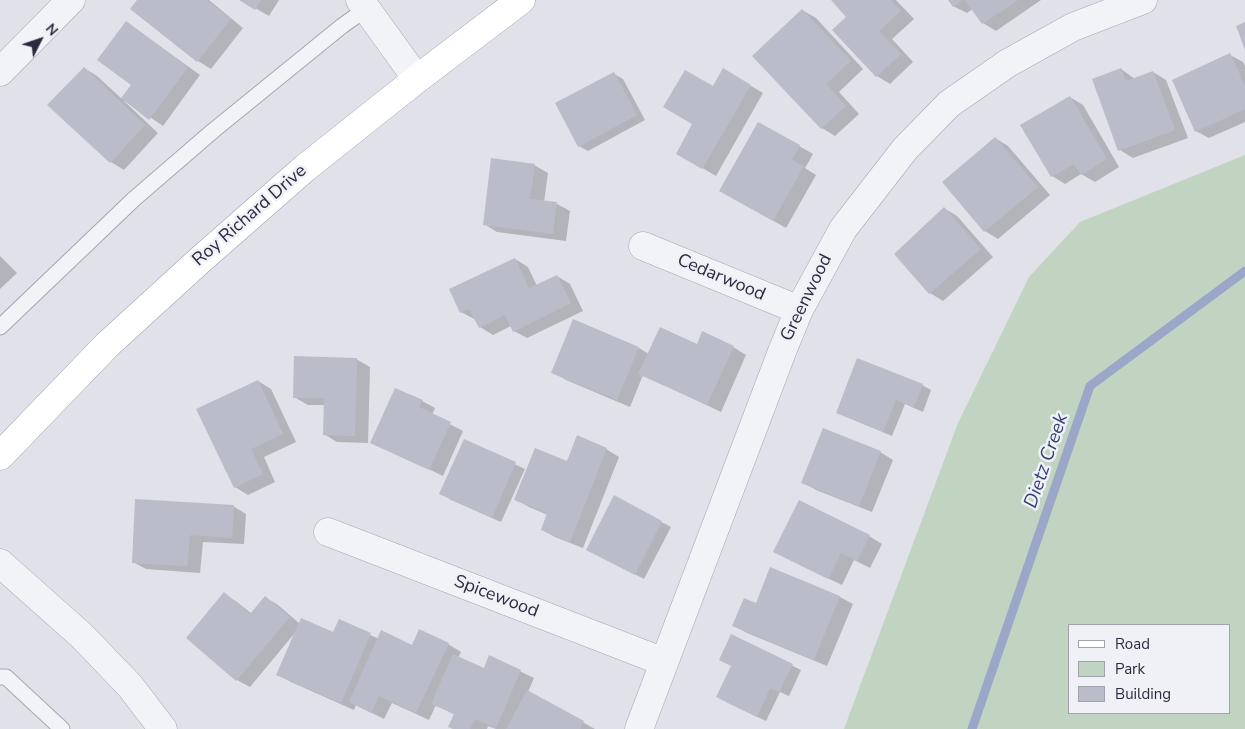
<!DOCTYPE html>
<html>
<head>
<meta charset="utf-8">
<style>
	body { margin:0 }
	#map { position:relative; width:1245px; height:729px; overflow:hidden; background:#e0e1e9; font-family:"Nunito Sans",sans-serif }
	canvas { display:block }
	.legend { position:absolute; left:1068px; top:624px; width:162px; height:90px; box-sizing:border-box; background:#eff1f6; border:1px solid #a0a2ad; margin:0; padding:6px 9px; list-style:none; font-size:15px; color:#292c40 }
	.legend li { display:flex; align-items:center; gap:10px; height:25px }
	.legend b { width:25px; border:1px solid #a0a2ad }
	.north { position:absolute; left:15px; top:15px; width:50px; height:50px; -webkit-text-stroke:4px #eff1f6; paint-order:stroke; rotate:49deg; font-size:14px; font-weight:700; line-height:20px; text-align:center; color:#292c40 }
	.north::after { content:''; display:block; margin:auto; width:18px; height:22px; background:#292c40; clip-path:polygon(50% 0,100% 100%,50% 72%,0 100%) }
</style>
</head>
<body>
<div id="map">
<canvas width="1245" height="729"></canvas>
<ul class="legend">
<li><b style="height:6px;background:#fff"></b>Road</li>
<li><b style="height:14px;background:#c1d3c1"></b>Park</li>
<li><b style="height:14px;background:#babcc9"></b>Building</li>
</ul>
<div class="north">N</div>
</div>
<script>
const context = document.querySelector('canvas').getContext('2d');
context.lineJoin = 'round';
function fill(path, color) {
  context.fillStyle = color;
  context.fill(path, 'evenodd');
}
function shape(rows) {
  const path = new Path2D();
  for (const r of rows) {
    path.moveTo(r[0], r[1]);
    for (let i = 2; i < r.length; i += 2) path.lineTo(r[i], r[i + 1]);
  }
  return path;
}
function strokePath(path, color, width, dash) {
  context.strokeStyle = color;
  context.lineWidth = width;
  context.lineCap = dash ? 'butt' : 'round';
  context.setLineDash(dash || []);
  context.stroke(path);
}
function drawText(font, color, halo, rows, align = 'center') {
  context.font = font + ' "Nunito Sans",sans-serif';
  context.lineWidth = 5;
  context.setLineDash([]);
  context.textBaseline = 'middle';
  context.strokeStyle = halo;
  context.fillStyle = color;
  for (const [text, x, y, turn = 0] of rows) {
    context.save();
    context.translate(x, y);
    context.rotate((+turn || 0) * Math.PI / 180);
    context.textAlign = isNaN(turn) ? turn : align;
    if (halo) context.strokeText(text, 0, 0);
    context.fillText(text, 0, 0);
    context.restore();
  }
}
fill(shape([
	[1245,155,1245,729,844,729,958,423,1029,277,1080,222],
	[1229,625,1229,713,1069,713,1069,625]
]), '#c1d3c1');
fill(shape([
	[139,0,209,0,243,28,211,69,198,61],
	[241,0,279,0,269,16],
	[832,0,896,0,914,19,892,39,913,62,890,84,877,76,834,30,848,17],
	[949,0,1041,0,996,31,983,23,973,9,967,13,953,6],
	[802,10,816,18,863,69,839,92,859,114,835,136,822,128,754,56],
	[126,23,139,31,200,75,163,126,125,100,124,101,158,133,124,170,111,162,84,68,97,76,122,99,133,84],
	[1230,55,1243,62,1245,66,1245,122,1209,138,1196,131],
	[1121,69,1135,79,1153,72,1166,80,1188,138,1133,158,1120,150],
	[724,70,763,93,716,176,677,153],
	[614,74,623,79,645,120,588,151,579,146],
	[1070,97,1083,105,1119,167,1095,182,1081,174,1065,184,1052,176],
	[759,123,813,154,805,168,816,175,786,228,721,191],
	[995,138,1008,146,1050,195,998,239,985,231],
	[534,165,548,173,544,202,557,204,570,211,566,241,497,232,484,224],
	[944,208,957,216,993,257,943,301,930,293,896,254],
	[0,256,17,273,0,289],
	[515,259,528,267,537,286,557,276,570,284,583,311,527,338,514,331,511,326,493,335,480,327,476,320,461,312],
	[733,347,746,355,721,412,643,375,630,407,566,380,553,372,639,348,649,354],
	[356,359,370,367,368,443,337,442,324,434,325,405,308,405,294,397],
	[258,381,271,389,296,442,264,457,275,482,248,495,235,487],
	[922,385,931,390,923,412,905,404,892,436,837,413],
	[422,401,435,408,432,415,463,431,443,476,372,442],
	[464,441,525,469,501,522,449,499],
	[606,449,619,457,583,548,555,537,542,530,548,515,529,507,516,500,567,463],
	[880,452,893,460,872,512,816,490,803,482],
	[614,497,671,527,644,579,596,554],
	[233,506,246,514,244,544,203,542,200,573,146,569,133,562],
	[869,536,882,544,870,568,854,560,842,585,788,559],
	[224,594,237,602,252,614,265,597,278,605,300,624,333,634,340,621,379,639,412,646,448,644,461,652,458,658,484,669,490,657,534,678,528,692,595,729,496,729,488,726,487,729,455,729,455,715,436,705,429,720,392,703,384,719,356,705,354,710,291,682,278,674,294,634,250,687,237,680],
	[840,597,853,604,827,666,747,633,734,626,756,604],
	[732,636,801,670,789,696,780,692,766,721,726,702,732,666]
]), '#0003');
strokePath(shape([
	[972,729,1090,386,1245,271]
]), '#9ba7c9', 9);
fill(shape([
	[137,0,207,0,231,19,197,62,130,9],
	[239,0,261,0,255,10],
	[831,0,891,0,901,11,879,31,901,54,876,77,832,30,846,17],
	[948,0,962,0,953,7],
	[965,0,1018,0,982,24],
	[802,9,851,61,826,84,846,106,821,129,752,56],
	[126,21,188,67,149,120,121,98,131,85,97,60],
	[1245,22,1245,50,1236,26],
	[1230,53,1245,86,1245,109,1195,132,1172,80],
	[84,67,145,125,110,163,47,105],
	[723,68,751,85,702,169,676,154,692,124,663,107,685,70,713,86],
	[1121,68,1126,81,1153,71,1175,130,1118,151,1092,79],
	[614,72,637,115,578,147,555,103],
	[1070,96,1107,159,1081,175,1074,164,1051,177,1020,125],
	[758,122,800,145,792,160,804,166,773,221,719,191],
	[995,137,1038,187,984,232,942,182],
	[491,158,535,164,530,199,557,202,553,234,483,225],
	[944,207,981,249,929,294,894,254],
	[515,258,529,288,557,275,571,303,513,332,505,315,479,328,469,309,460,313,449,289],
	[573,319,639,347,617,400,551,373],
	[660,327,697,344,702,331,734,346,707,405,638,374],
	[294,356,357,358,355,436,323,435,324,398,293,398],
	[857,358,923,384,914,407,896,400,883,432,836,413],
	[258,380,283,434,251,449,263,474,234,488,196,409],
	[395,388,423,400,419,407,451,422,429,470,370,443],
	[823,428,881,451,859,506,801,483],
	[577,435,607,448,570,542,541,530,547,513,514,500,535,448,567,461],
	[464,439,516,462,492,518,439,494],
	[614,495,662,521,635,575,586,550],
	[135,499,234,505,232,538,190,535,187,566,132,563],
	[799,500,870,535,857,561,841,553,828,579,773,552],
	[770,567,840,596,814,660,732,626,744,598,756,603],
	[224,592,250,614,265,596,290,617,236,681,186,638],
	[301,618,333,632,339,619,371,633,341,703,276,675],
	[419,629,449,643,416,713,379,696,371,713,349,702,381,630,412,645],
	[731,634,793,664,779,692,770,688,757,717,716,697,731,666,719,660],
	[453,654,484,668,489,655,521,670,496,728,475,719,470,729,453,729,448,727,454,714,431,704],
	[527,690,584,721,580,729,506,729]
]), '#babcc9');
const lane = shape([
	[0,327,134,199,214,130,342,26,366,9],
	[0,677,6,677,62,729]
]);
const street = shape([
	[360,0,417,79],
	[0,72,71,0],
	[643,246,799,310],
	[328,532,664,662],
	[0,563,82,636,130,686,163,729],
	[639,729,783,349,799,310,843,229,905,149,949,104,1008,63,1073,27,1143,0]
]);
const primary = shape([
	[0,456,107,345,199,261,305,168,417,79,521,0]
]);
strokePath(lane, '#a5a7b3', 17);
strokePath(street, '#a5a7b3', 29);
strokePath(primary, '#9fa3b4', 29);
strokePath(lane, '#f2f3f7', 15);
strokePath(street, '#f2f3f7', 28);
strokePath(primary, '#fff', 28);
drawText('18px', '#292c40', '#eff1f6', [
	["Roy Richard Drive",250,216,-41],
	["Cedarwood",721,278,23],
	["Greenwood",807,298,-64],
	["Spicewood",496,597,21]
]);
drawText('italic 19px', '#334174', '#eff1f6', [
	["Dietz Creek",1047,461,-71]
]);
</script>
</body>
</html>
